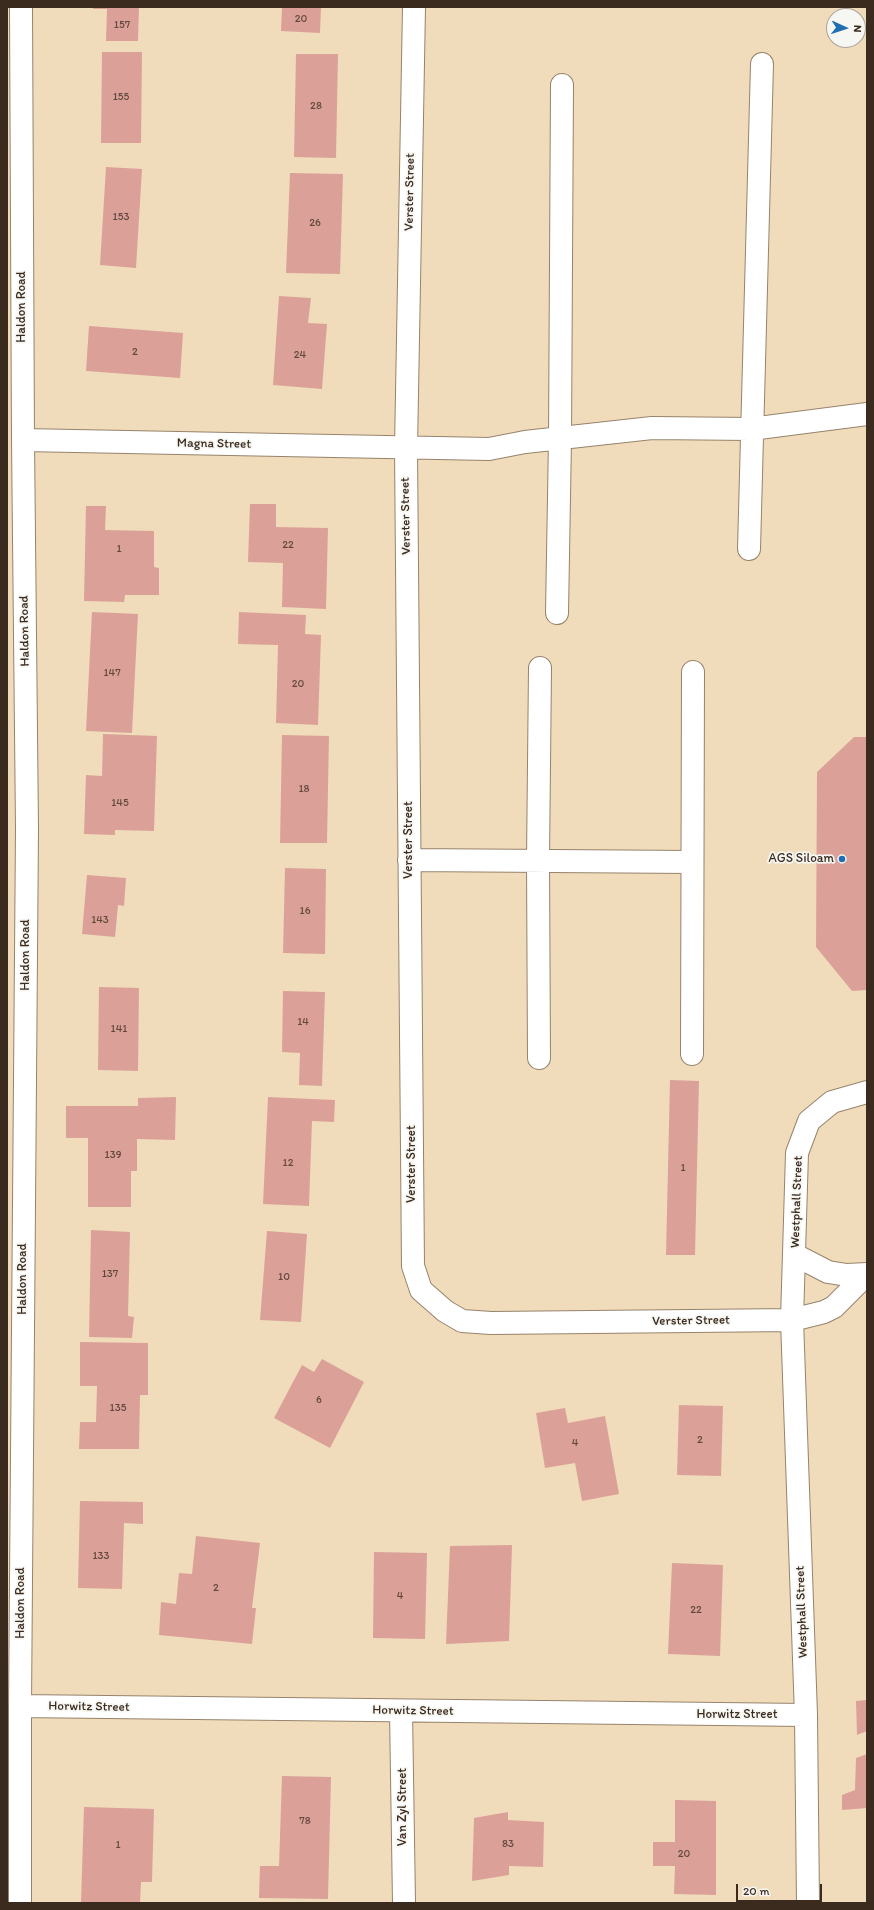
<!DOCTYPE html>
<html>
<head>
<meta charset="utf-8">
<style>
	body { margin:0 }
	#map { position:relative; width:874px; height:1910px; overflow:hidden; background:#f0dcba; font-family:Itim,sans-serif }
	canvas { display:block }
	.frame { position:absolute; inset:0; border:8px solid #3b2a1e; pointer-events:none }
	.north { position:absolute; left:826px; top:8px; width:40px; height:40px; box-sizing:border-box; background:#f6f6f2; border:1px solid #aba49d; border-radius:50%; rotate:93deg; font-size:11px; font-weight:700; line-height:16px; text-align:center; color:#3b2a1e }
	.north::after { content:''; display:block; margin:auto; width:14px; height:18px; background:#1f6fb2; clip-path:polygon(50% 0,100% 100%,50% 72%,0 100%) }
	.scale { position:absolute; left:736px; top:1884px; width:86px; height:18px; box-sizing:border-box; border:2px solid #3b2a1e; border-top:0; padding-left:5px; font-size:12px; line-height:14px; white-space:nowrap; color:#3b2a1e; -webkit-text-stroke:3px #f6f6f2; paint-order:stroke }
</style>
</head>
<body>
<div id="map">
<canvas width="874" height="1910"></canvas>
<div class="frame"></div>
<div class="north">N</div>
<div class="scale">20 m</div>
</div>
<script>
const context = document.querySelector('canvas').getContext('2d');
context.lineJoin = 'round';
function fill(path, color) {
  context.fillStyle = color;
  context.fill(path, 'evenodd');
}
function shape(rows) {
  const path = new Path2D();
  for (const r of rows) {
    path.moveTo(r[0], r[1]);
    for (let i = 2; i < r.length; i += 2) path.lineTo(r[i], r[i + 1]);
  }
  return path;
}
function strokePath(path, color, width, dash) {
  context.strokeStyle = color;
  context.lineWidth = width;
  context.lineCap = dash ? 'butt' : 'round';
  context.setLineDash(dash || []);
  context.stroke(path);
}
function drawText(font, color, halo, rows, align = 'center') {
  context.font = font + ' Itim,sans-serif';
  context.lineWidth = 3.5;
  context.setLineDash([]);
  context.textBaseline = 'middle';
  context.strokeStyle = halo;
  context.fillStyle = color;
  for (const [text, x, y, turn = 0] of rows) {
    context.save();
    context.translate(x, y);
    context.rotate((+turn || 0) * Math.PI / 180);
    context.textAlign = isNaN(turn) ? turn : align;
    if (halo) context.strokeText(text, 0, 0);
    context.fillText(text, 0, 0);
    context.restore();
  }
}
fill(shape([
	[93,7,139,7,138,41,106,41,107,9,93,9],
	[282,7,321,7,320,33,281,31],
	[102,52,142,52,141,143,101,143],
	[296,54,338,54,336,158,294,157],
	[106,167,142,169,136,268,100,265],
	[290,173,343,174,340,274,286,273],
	[279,296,311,298,308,323,327,324,322,389,273,385],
	[89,326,183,333,180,378,86,371],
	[250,504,276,504,276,527,328,528,326,609,282,607,283,563,248,562],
	[86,506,106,506,105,530,154,531,154,567,159,568,159,595,125,595,124,602,84,601],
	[92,612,138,614,132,733,86,731],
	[239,612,306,615,305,634,321,635,318,725,276,723,278,645,238,644],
	[103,734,157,736,154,831,115,830,115,835,84,834,86,775,102,776],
	[282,735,329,736,327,843,280,843],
	[854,737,867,737,867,990,852,991,816,947,817,772],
	[285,868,326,869,325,954,283,953],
	[87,875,126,878,124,906,118,905,115,937,82,934],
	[99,987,139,988,138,1071,98,1070],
	[283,991,325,992,322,1086,299,1085,300,1053,282,1052],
	[670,1080,699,1081,695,1255,666,1255],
	[176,1097,175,1140,137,1139,137,1171,131,1171,131,1207,88,1207,88,1138,66,1138,66,1106,138,1106,138,1098],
	[268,1097,335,1100,334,1122,312,1121,309,1206,263,1204],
	[91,1230,130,1232,128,1316,134,1317,132,1338,89,1337],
	[267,1231,307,1234,301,1322,260,1320],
	[80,1342,148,1343,148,1395,140,1395,139,1449,79,1449,80,1422,96,1422,97,1386,80,1386],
	[322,1359,364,1382,330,1448,274,1418,302,1365,314,1372],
	[679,1405,723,1406,721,1476,677,1475],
	[565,1408,568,1423,605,1416,619,1494,582,1501,575,1463,545,1468,536,1413],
	[80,1501,143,1502,143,1524,124,1523,122,1589,78,1588],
	[196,1536,260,1543,252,1608,256,1608,252,1644,159,1635,161,1602,176,1604,179,1573,192,1574],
	[512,1545,509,1641,446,1644,450,1546],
	[374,1552,427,1553,425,1639,373,1638],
	[672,1563,723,1565,720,1656,668,1654],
	[867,1700,867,1731,857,1735,856,1701],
	[867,1754,867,1808,842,1810,842,1795,855,1790,856,1758],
	[282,1776,331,1777,328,1899,259,1898,260,1866,279,1866],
	[675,1800,716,1801,716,1895,674,1894,675,1866,653,1866,653,1842,675,1842],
	[84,1807,154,1809,152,1882,141,1882,140,1903,81,1903],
	[508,1812,508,1820,544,1822,543,1867,509,1866,509,1875,472,1881,474,1818]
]), '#dba199');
const minor = shape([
	[414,7,406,448,413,1266,421,1290,445,1311,462,1321,491,1323,792,1320,824,1312,834,1307,867,1274],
	[23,440,489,449,525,442,652,428,751,429,867,414],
	[749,549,762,64],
	[557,613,560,439,562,85],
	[409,860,692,862],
	[692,1054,693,672],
	[539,1058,538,860,540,668],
	[795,1255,828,1272,847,1275,867,1274],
	[20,1706,806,1715],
	[401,1711,404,1903],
	[20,1903,20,1706,27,829,23,440,21,7],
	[808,1903,806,1715,792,1320,797,1153,809,1121,832,1102,867,1092]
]);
strokePath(minor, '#96836c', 24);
strokePath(minor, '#fff', 22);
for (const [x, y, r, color] of [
	[842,859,4,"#1f6fb2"]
]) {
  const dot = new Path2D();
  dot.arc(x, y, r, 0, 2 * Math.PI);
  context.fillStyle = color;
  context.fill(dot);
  strokePath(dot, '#f6f6f2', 1.5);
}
drawText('11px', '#63483d', null, [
	["20",301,19],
	["157",122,25],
	["155",121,97],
	["28",316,106],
	["153",121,217],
	["26",315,223],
	["2",135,352],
	["24",300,355],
	["22",288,545],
	["1",119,549],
	["147",112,673],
	["20",298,684],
	["18",304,789],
	["145",120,803],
	["16",305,911],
	["143",100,920],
	["14",303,1022],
	["141",119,1029],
	["139",113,1155],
	["12",288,1163],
	["1",683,1168],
	["137",110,1274],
	["10",284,1277],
	["6",319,1400],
	["135",118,1408],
	["2",700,1440],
	["4",575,1443],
	["133",101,1556],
	["2",216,1588],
	["4",400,1596],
	["22",696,1610],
	["78",305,1821],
	["83",508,1844],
	["1",118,1845],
	["20",684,1854]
]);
drawText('13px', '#3b2a1e', '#f6f6f2', [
	["Verster Street",410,192,-89],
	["Haldon Road",22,307,-90],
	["Magna Street",214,444,1],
	["Verster Street",406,516,-91],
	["Haldon Road",25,631,-91],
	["Verster Street",409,840,-90],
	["Haldon Road",26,955,-90],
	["Verster Street",412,1164,-90],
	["Westphall Street",797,1202,-88],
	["Haldon Road",23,1279,-90],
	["Verster Street",691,1321,-1],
	["Haldon Road",21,1603,-90],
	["Westphall Street",802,1612,-92],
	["Horwitz Street",89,1707,1],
	["Horwitz Street",413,1711,1],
	["Horwitz Street",737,1715],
	["Van Zyl Street",403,1807,-90]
]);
drawText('13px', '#3b2a1e', '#f6f6f2', [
	["AGS Siloam",834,859]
], 'right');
</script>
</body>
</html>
